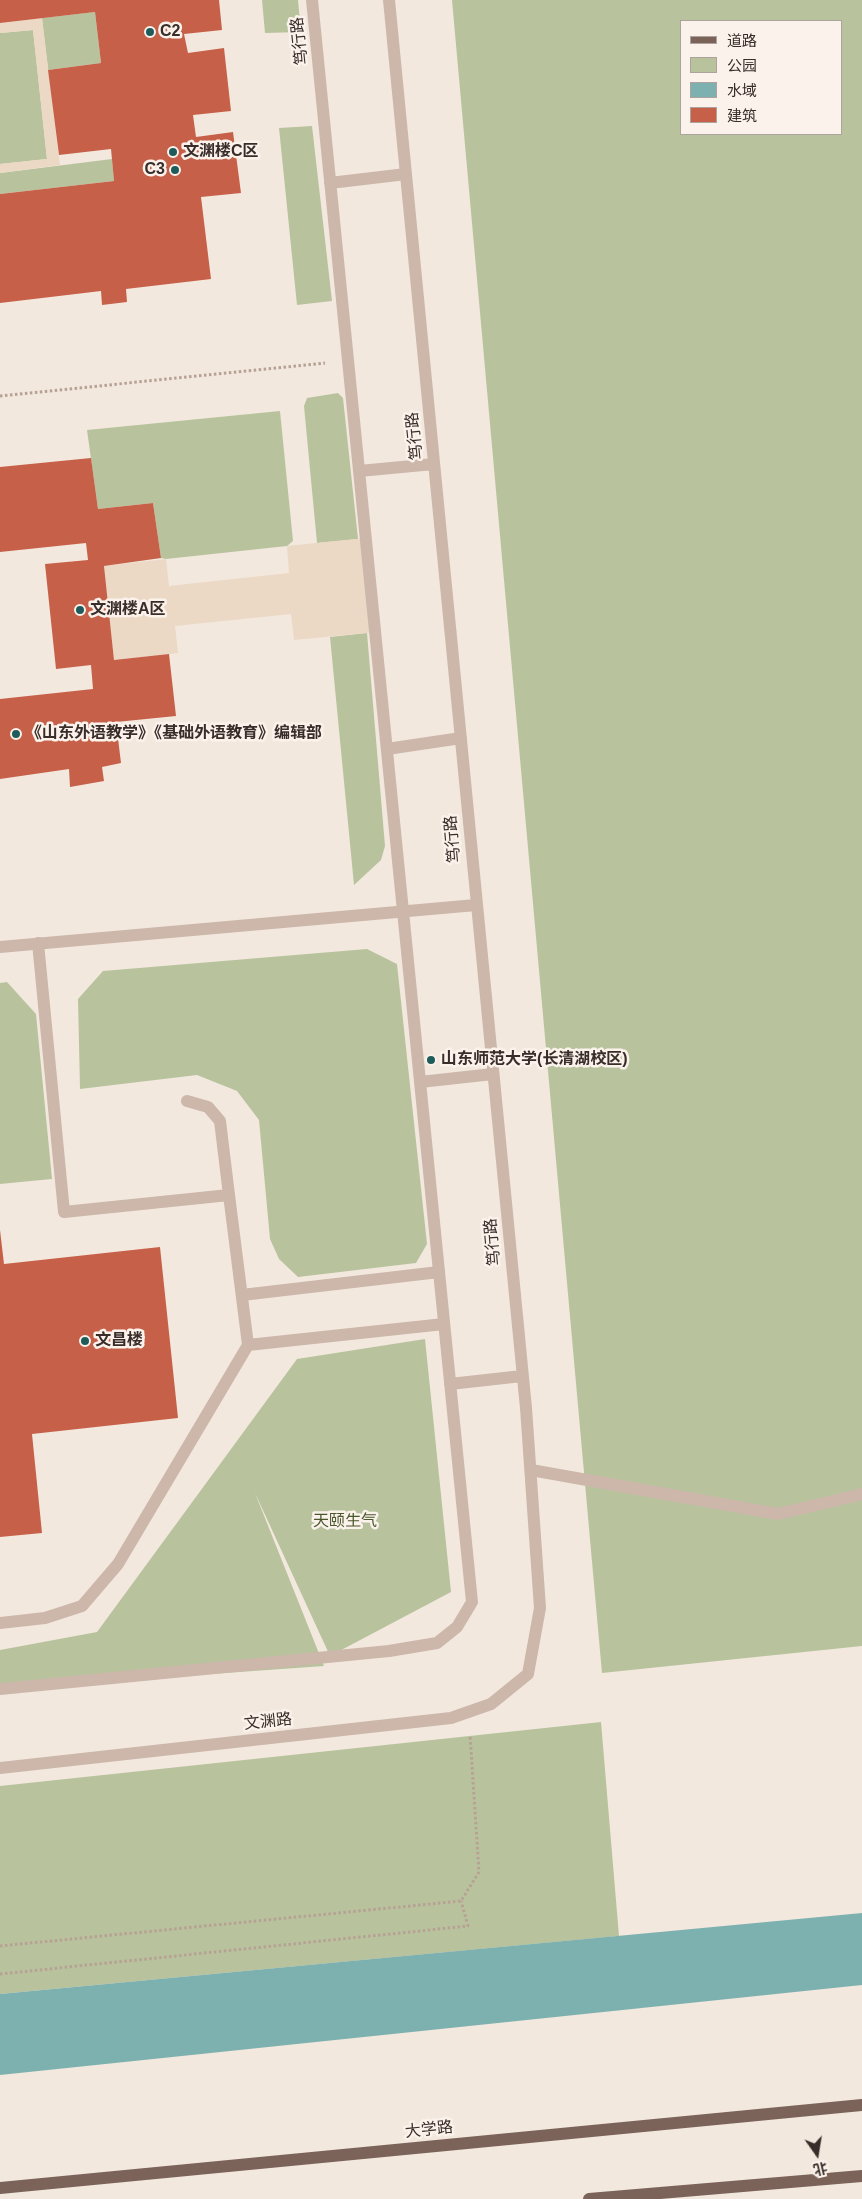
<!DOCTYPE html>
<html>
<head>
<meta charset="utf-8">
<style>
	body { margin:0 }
	#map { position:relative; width:862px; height:2199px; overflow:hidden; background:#f3e8de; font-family:Arial,"Noto Sans SC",sans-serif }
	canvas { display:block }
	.legend { position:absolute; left:680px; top:20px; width:162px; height:115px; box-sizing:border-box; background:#faf2eb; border:1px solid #ada39d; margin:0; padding:6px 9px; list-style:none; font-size:15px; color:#392d29 }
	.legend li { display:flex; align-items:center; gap:10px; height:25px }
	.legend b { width:25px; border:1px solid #ada39d }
	.north { position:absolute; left:792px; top:2129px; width:50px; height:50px; -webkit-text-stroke:4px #faf2eb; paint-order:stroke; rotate:167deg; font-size:14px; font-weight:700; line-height:20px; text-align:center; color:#392d29 }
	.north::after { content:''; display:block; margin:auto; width:18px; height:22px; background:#392d29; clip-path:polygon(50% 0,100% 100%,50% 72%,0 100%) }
</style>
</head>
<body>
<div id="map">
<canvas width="862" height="2199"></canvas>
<ul class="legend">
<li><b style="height:6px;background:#7b635a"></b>道路</li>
<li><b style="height:14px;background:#b8c39e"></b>公园</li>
<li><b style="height:14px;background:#7db1b0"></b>水域</li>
<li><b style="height:14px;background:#c76048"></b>建筑</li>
</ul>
<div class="north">北</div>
</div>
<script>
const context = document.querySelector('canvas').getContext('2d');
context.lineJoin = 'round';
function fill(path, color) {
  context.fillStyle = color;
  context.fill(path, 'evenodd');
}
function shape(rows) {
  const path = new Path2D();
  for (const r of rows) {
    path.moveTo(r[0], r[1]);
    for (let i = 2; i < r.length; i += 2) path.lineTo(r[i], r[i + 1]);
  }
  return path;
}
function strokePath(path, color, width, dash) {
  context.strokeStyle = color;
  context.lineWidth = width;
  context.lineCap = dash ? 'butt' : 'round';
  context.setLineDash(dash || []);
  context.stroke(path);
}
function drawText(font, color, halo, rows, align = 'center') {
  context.font = font + ' Arial,"Noto Sans SC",sans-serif';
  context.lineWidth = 5;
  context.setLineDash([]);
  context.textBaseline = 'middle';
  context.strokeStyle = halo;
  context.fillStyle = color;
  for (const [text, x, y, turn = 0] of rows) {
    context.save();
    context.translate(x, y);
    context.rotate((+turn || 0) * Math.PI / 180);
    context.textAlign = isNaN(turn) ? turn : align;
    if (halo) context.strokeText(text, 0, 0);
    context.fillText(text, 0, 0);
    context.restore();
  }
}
fill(shape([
	[262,0,298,0,301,32,265,33],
	[452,0,862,0,862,1646,602,1673],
	[681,21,841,21,841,134,681,134],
	[95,12,101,63,48,70,42,18],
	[33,30,47,159,0,164,0,33],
	[312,126,332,301,297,305,279,128],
	[112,159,114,181,0,194,0,173],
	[338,393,343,398,358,539,317,543,304,406,307,398],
	[280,411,293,541,287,546,166,559,161,558,153,503,98,509,87,430],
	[367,633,385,846,381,860,354,885,330,637],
	[367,949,397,964,427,1244,416,1263,298,1277,279,1259,270,1239,259,1120,237,1091,197,1075,80,1089,78,999,103,971],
	[7,982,36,1014,52,1179,0,1184,0,983],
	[425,1339,451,1592,330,1656,255,1493,324,1666,0,1689,0,1650,97,1632,297,1359],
	[601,1722,619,1936,0,1994,0,1786]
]), '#b8c39e');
fill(shape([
	[42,18,60,165,0,173,0,164,47,159,33,30,0,33,0,23],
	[366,538,376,632,294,640,291,614,175,626,178,653,114,660,104,566,166,559,169,586,289,573,287,546]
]), '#ebd8c5');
fill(shape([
	[862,1913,862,1985,0,2075,0,1994]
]), '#7db1b0');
fill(shape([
	[0,0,219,0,222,30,184,34,188,53,224,48,231,111,193,115,196,137,233,132,241,193,201,197,211,279,126,289,127,302,102,305,101,291,0,303,0,194,114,181,111,149,59,155,48,70,101,63,95,12,0,23],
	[91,458,98,509,153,503,161,558,104,566,114,660,169,654,176,716,116,722,121,763,102,767,104,781,70,787,69,769,0,779,0,699,93,689,91,665,56,669,45,564,88,560,86,543,0,552,0,467],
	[0,1230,4,1264,160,1247,178,1418,32,1434,42,1533,0,1537]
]), '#c76048');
strokePath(shape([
	[0,396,325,363],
	[0,1946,461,1901,479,1872,470,1735],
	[0,1974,468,1926,461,1901]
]), '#b7a194', 3, [2.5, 2.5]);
strokePath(shape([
	[187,1101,208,1107,220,1121,229,1195],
	[242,1295,439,1272],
	[248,1345,444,1324],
	[531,1470,778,1514,862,1494],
	[0,1623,45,1618,82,1606,118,1564,248,1345,229,1195,64,1212,38,943]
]), '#ccb7aa', 12);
strokePath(shape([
	[330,183,406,174],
	[359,471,434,464],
	[387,749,461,738],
	[0,947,476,905],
	[420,1082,493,1074],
	[450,1384,522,1376],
	[0,1689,389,1651,437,1643,457,1627,472,1602,312,0],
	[0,1768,451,1718,491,1704,528,1674,540,1608,526,1408,389,0]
]), '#ccb7aa', 12);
strokePath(shape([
	[0,2188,862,2105],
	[589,2199,862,2176]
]), '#7b635a', 12);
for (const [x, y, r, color] of [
	[150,32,5,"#1e5b5b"],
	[173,152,5,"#1e5b5b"],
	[175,170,5,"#1e5b5b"],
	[80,610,5,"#1e5b5b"],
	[16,734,5,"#1e5b5b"],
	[431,1060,5,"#1e5b5b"],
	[85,1341,5,"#1e5b5b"]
]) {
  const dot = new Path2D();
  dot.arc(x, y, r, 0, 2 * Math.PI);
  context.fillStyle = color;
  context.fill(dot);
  strokePath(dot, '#faf2eb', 2);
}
drawText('bold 16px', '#392d29', '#faf2eb', [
	["C2",160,32],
	["文渊楼C区",183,152],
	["C3",165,170,"right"],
	["文渊楼A区",90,610],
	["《山东外语教学》《基础外语教育》编辑部",26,734],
	["山东师范大学(长清湖校区)",441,1060],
	["文昌楼",95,1341]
], 'left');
drawText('16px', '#392d29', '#faf2eb', [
	["笃行路",300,41,-96],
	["笃行路",415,436,-96],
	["笃行路",453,839,-95],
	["笃行路",493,1242,-95],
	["文渊路",268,1722,-6],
	["大学路",429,2130,-6]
]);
drawText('16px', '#4a572d', '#faf2eb', [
	["天颐生气",345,1522]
]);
</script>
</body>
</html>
